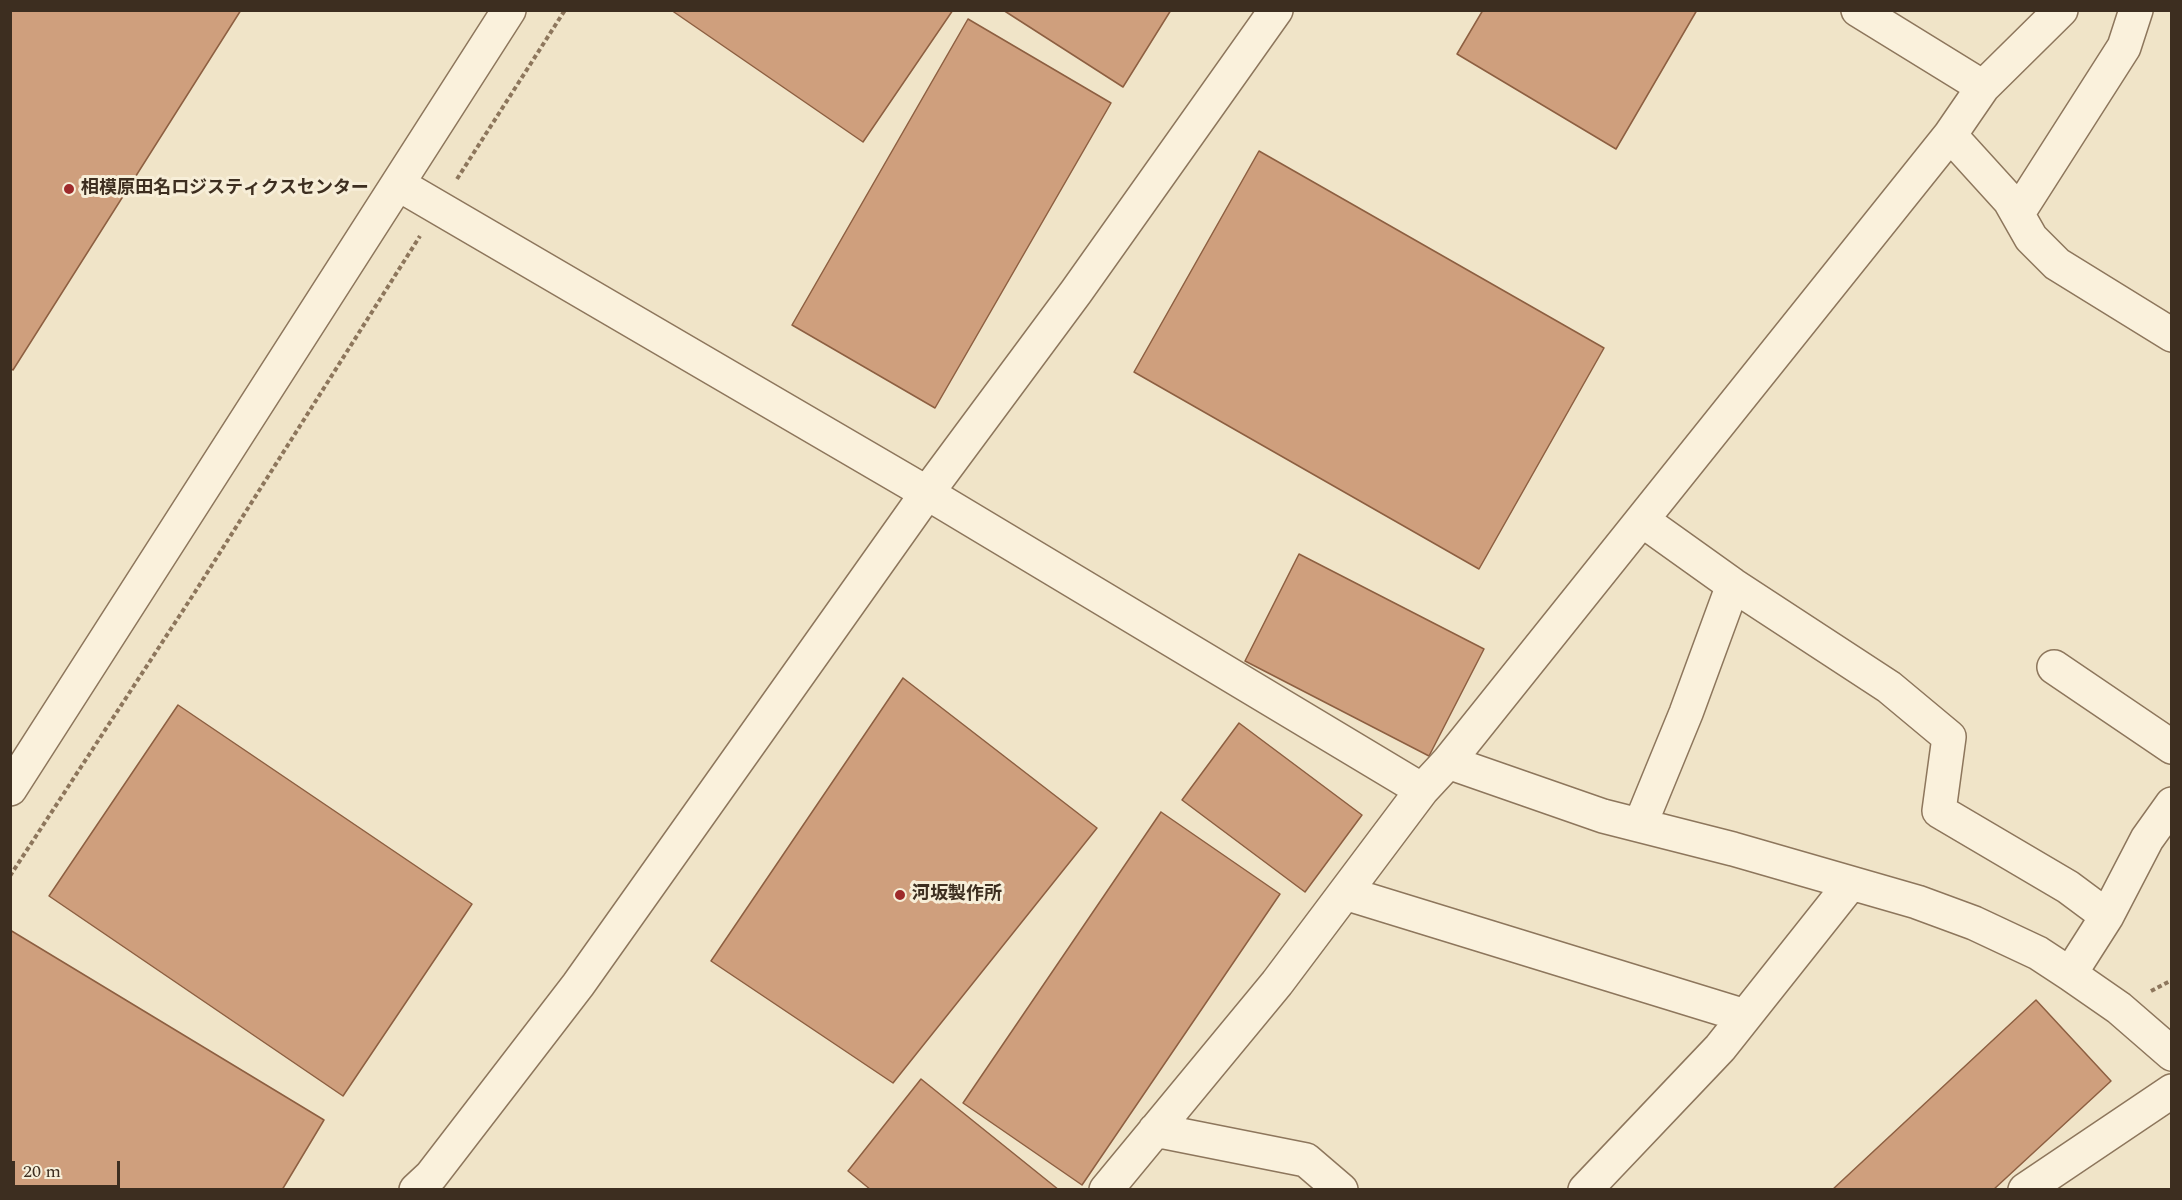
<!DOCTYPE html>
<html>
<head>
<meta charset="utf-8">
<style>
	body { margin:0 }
	#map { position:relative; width:2182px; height:1200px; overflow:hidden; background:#f0e4c8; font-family:Spectral,serif }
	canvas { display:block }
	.frame { position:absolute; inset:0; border:12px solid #3d2e20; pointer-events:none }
	.scale { position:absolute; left:12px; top:1161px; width:108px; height:27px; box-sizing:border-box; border:3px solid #3d2e20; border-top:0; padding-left:8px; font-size:18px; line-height:21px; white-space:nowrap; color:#3d2e20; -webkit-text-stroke:4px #f7eed8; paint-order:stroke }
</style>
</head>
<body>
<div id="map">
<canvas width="2182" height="1200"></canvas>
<div class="frame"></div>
<div class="scale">20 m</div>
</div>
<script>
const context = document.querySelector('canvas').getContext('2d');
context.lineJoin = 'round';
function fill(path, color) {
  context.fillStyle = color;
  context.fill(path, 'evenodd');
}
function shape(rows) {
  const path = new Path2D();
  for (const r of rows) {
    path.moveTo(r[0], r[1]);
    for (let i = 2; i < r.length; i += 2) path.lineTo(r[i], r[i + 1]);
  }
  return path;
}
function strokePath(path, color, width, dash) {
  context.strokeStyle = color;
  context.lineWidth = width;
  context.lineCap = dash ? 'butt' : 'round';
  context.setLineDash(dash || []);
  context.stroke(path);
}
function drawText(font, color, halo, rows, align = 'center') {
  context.font = font + ' Spectral,"Noto Sans JP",serif';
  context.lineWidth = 6;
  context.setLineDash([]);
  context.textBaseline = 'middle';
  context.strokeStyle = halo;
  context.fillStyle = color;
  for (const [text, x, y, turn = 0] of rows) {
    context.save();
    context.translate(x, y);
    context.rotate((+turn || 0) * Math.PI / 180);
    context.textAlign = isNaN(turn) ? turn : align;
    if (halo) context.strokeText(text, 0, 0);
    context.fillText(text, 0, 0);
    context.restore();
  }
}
const building = shape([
	[10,10,241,10,13,370,10,368,10,10],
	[671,10,953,10,863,142,671,10],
	[1003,10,1171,10,1123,87,1003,10],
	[1483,10,1697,10,1616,149,1457,54,1483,10],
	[968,19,1111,103,935,408,792,325,968,19],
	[1259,151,1604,348,1479,569,1134,372,1259,151],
	[1299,554,1484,649,1429,756,1245,661,1299,554],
	[903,678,1097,828,893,1083,711,961,903,678],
	[178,705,472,904,343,1096,49,896,178,705],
	[1239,723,1362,815,1305,892,1182,800,1239,723],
	[1161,812,1280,894,1082,1185,963,1103,1161,812],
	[10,930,324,1120,282,1190,10,1190,10,930],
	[2036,1000,2111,1081,1993,1190,1832,1190,2036,1000],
	[921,1079,1059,1190,871,1190,848,1171,921,1079]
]);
fill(building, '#cf9f7d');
strokePath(building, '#8d5f41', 1.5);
const minor = shape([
	[1858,10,1983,87],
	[1950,135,2010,201,2031,238,2057,264,2172,335],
	[398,184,927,493,1422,790],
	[2018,213,2124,47,2136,10],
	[1642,520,1733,585,1889,687,1949,737,1939,811,2068,887,2107,916],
	[2054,667,2172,747],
	[1448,762,1603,816,1733,849,1917,902,1974,923,2038,953,2070,974],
	[10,789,509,10],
	[2172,804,2147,839,2107,916,2070,974,2119,1008,2172,1054],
	[1640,825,1686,713,1733,585],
	[1345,893,1745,1016],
	[1155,1130,1306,1160,1341,1190],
	[416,1190,431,1176,578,985,927,493,1076,292,1276,10],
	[1106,1190,1277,983,1422,790,1448,762,1950,135,1983,87,2061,10],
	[1585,1190,1720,1048,1851,883],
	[2025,1190,2172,1091]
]);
strokePath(minor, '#8d765c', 36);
strokePath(shape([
	[457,179,565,10],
	[10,876,195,592,420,236],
	[2151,991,2172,980]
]), '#8d765c', 4, [4.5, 3]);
strokePath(minor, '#faf1dc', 33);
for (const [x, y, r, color] of [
	[69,189,6,"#9e2a2b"],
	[900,895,6,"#9e2a2b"]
]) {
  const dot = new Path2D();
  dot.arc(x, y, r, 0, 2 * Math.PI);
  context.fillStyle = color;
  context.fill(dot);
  strokePath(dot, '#f7eed8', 2);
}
drawText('bold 18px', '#3d2e20', '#f7eed8', [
	["相模原田名ロジスティクスセンター",81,189],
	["河坂製作所",912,895]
], 'left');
</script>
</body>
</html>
